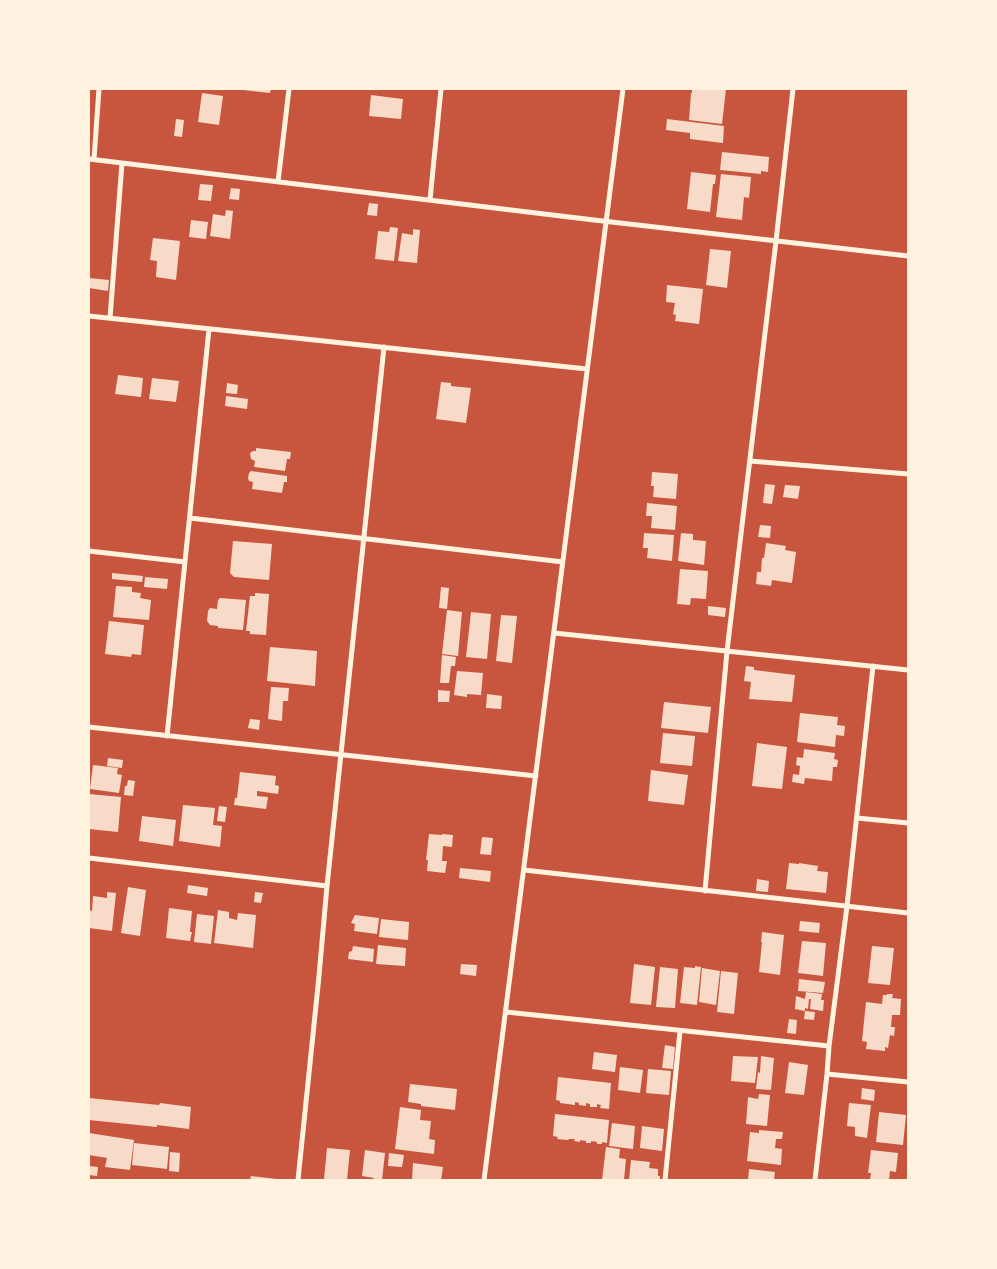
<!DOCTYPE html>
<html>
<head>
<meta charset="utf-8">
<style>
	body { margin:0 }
	#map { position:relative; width:997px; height:1269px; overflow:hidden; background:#c8553d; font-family:Commissioner,sans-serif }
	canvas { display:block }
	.frame { position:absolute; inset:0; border:90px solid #fff3e0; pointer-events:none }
</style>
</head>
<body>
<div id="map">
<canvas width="997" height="1269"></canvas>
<div class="frame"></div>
</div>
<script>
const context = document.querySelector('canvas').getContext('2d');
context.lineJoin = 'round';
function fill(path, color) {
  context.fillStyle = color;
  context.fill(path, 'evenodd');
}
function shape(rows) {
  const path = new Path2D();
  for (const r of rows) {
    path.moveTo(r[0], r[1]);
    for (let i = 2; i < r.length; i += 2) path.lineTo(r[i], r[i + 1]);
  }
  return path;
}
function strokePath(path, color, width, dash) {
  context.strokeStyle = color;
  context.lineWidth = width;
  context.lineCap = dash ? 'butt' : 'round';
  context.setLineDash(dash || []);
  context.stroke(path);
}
fill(shape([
	[243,89,271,89,270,93,243,90],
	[692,89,726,89,722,124,689,120,691,93,692,93],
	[202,93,223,96,219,125,198,122],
	[371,95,403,99,401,119,369,116],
	[176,119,184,120,182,137,174,136],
	[667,119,724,126,723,143,690,139,690,133,666,130],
	[722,152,769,157,768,172,761,171,761,174,720,170],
	[691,172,716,175,715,184,713,184,710,212,687,209],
	[721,174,751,177,749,198,744,197,742,220,716,217],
	[200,184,213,185,211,201,198,200],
	[231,188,240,189,239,200,229,199],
	[369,203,378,204,377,216,367,215],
	[226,210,233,211,230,239,210,236,213,214,225,216],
	[191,220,208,222,206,239,189,237],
	[390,227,398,228,394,261,375,259,378,231,389,232],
	[413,229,420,230,417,263,398,261,402,233,413,235],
	[153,238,180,241,176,280,156,277,157,261,150,260],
	[710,249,731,251,727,288,706,285],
	[89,278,109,280,108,291,89,288],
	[667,285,703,289,699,324,675,321,676,315,673,314,675,303,666,302],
	[118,375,143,378,141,397,115,394],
	[152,378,179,381,176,402,149,399],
	[441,382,451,383,451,386,471,388,466,423,436,419],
	[227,383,238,385,237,394,226,393],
	[226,396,248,399,247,409,225,406],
	[256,448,291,452,290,459,287,459,285,471,254,467,255,461,251,459,250,453,253,451,256,451],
	[251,471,287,476,287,482,284,482,282,493,252,489,253,482,249,481,248,478,249,473],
	[652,472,678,474,676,499,653,497,654,486,651,486],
	[765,484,775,485,772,504,763,503],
	[785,485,800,486,798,499,783,497],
	[647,503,677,506,675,530,651,528,652,516,646,516],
	[760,525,771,526,770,538,758,537],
	[644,533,674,535,672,561,647,558,648,548,643,548],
	[681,533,693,534,693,540,706,541,704,565,678,561],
	[233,541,272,544,269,580,234,577,230,573],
	[766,543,786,546,785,550,796,552,792,583,772,580,771,586,756,584,757,572,761,572,762,558,764,558],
	[680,569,708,571,706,599,691,598,690,605,677,604],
	[112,573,143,576,142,582,112,579],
	[145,577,168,579,167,589,144,587],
	[116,586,132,587,132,592,141,593,140,598,151,600,149,620,113,617],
	[441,587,449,588,447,609,439,608],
	[255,593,269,594,266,635,250,634,250,631,246,631,250,596,255,596],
	[220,598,246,600,243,630,218,628,218,626,210,625,207,621,208,611,210,608,217,609,218,600],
	[708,606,726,608,725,617,708,615],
	[447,610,462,612,458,656,442,654],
	[471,612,491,614,487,659,466,657],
	[501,615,517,616,512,663,496,661],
	[109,621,144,625,141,655,132,654,131,657,105,654],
	[270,647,317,651,315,686,267,681],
	[442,655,456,657,455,666,451,666,449,683,440,683],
	[746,666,754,667,754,670,795,675,792,702,749,699,751,682,744,681],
	[457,671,483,673,481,695,467,694,467,697,454,695],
	[271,687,289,688,288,701,283,701,282,721,268,719],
	[438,690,450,691,449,702,438,702],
	[487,694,502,696,501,709,486,708],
	[664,702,711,707,708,733,661,728],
	[800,713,838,717,837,725,845,726,844,736,836,735,835,747,797,742],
	[250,719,260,720,259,730,248,728],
	[663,733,695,736,692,766,660,763],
	[757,743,787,747,782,789,752,786],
	[804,749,835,753,834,759,838,760,837,767,833,767,832,781,805,778,804,784,792,782,793,774,799,775,800,766,796,765,797,757,803,758],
	[108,758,123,760,122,768,107,766],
	[93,765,118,768,117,774,122,775,119,793,90,789],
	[651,770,688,775,684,805,648,801],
	[240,772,276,776,275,785,279,786,278,794,257,791,257,796,268,797,266,809,234,805,235,798,237,798],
	[128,780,135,781,133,796,124,795,125,786,127,786],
	[89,794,121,797,118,832,89,829],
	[183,805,215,808,213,825,222,826,220,847,179,841],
	[219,806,227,807,225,822,217,821],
	[142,816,176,820,173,846,139,841],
	[429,834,442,835,442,834,453,835,452,847,443,846,442,861,447,861,445,873,427,871,428,860,426,860],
	[482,837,493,838,491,855,480,854],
	[789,863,799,864,799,863,818,866,817,871,828,872,826,893,786,889],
	[460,868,491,871,490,882,459,878],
	[757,879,769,881,768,892,756,891],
	[188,885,208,888,207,896,187,893],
	[128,887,146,890,140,936,121,933],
	[107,892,116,893,112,931,89,928,89,910,92,911,93,896,107,898],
	[255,892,263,893,261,903,254,902],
	[169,908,192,911,190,932,192,932,190,941,166,938],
	[218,910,229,912,229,918,237,920,238,913,256,915,253,948,214,943],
	[197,914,214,916,211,944,194,942],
	[355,915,379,918,377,934,354,931,355,924,351,923],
	[381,919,409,922,408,940,379,937],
	[800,921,820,923,819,933,799,931],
	[762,932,784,935,780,975,759,972,762,942,761,942],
	[802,941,826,943,823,976,798,973],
	[378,945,406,948,405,966,376,964],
	[353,946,374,949,373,962,348,959,349,952,352,951],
	[872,946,894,948,890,985,868,983],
	[461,964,477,965,476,976,460,974],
	[634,964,655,967,651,1005,630,1003],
	[695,966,701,967,697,1005,680,1003,684,967,695,968],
	[660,967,678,969,675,1008,656,1007],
	[702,968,720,971,716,1005,699,1002],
	[721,971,738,973,734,1014,717,1012],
	[799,979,825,982,823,993,798,991],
	[806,992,822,994,821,1000,824,1000,823,1011,810,1009,811,999,809,999,808,1009,805,1008,805,1011,815,1012,814,1020,804,1019,805,1011,795,1009,796,996,805,999],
	[887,994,893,994,892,998,901,999,900,1015,892,1015,891,1027,895,1027,894,1036,890,1035,888,1048,885,1047,885,1051,866,1049,867,1042,862,1041,866,1002,882,1004,883,995,887,995],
	[789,1019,797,1020,796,1034,787,1033],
	[665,1045,675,1047,673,1069,662,1068],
	[594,1052,617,1055,615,1072,592,1069],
	[733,1056,758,1057,755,1083,731,1081],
	[761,1056,774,1058,771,1090,756,1089,758,1072,760,1073],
	[789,1062,808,1065,804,1095,785,1093],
	[620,1067,643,1070,640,1093,618,1090],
	[648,1069,671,1071,669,1095,646,1093],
	[558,1077,611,1083,609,1109,600,1108,601,1105,597,1104,597,1107,590,1107,590,1104,586,1103,586,1106,579,1105,579,1103,575,1102,575,1105,560,1103,560,1101,556,1100],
	[410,1084,457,1089,455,1110,421,1106,421,1104,408,1102],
	[862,1088,875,1090,874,1101,861,1099],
	[759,1094,770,1095,767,1126,746,1124,748,1097,758,1099],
	[89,1098,159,1105,160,1103,191,1107,189,1129,157,1125,157,1127,89,1120],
	[849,1103,871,1105,867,1138,855,1136,855,1127,847,1126],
	[400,1107,421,1110,420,1120,431,1121,429,1139,435,1140,434,1154,395,1149],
	[879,1112,906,1115,903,1145,876,1142],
	[555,1114,609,1120,607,1143,602,1142,602,1144,597,1144,597,1142,591,1141,591,1143,586,1143,586,1141,580,1140,580,1142,574,1141,575,1139,569,1139,568,1140,557,1139,558,1137,553,1136],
	[612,1123,635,1126,633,1149,609,1146],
	[642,1126,664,1129,662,1151,640,1148],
	[759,1130,783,1132,782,1139,776,1139,775,1148,782,1149,781,1165,747,1161,750,1132,759,1133],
	[89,1133,134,1140,130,1170,105,1167,107,1158,89,1155],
	[134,1143,169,1147,167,1169,132,1165],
	[606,1147,620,1149,619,1158,626,1159,624,1180,602,1180],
	[327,1148,350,1150,347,1180,324,1179],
	[365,1150,385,1153,382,1180,373,1180,374,1178,362,1176],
	[871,1150,898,1153,896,1172,890,1171,889,1180,870,1180,871,1173,868,1173],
	[170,1152,180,1153,179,1172,169,1171],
	[389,1153,404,1155,402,1167,388,1166],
	[631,1160,650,1162,649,1168,658,1169,658,1176,660,1176,660,1180,629,1180],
	[413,1163,443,1167,441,1180,412,1180],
	[89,1166,98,1167,97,1176,89,1175],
	[749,1169,775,1172,774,1180,748,1180],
	[251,1176,277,1179,277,1180,250,1180]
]), '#f7dbc8');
strokePath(shape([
	[89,159,594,220,908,256],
	[94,159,99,89],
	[278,182,289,89],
	[430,200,441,89],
	[89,316,587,369],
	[110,318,122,163],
	[750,461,908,474],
	[190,518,563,562],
	[89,551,185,562],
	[554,633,908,670],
	[89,727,536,776],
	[167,736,209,329],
	[857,818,908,823],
	[89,858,327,886],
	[524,870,908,913],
	[705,891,727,651,776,241,793,89],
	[506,1012,829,1046],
	[827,1074,908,1082],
	[298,1180,319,976,327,886,384,347],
	[484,1180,623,89],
	[665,1180,680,1031],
	[815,1180,827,1074,829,1046,847,906,873,666]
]), '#fff3e0', 5);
</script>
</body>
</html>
